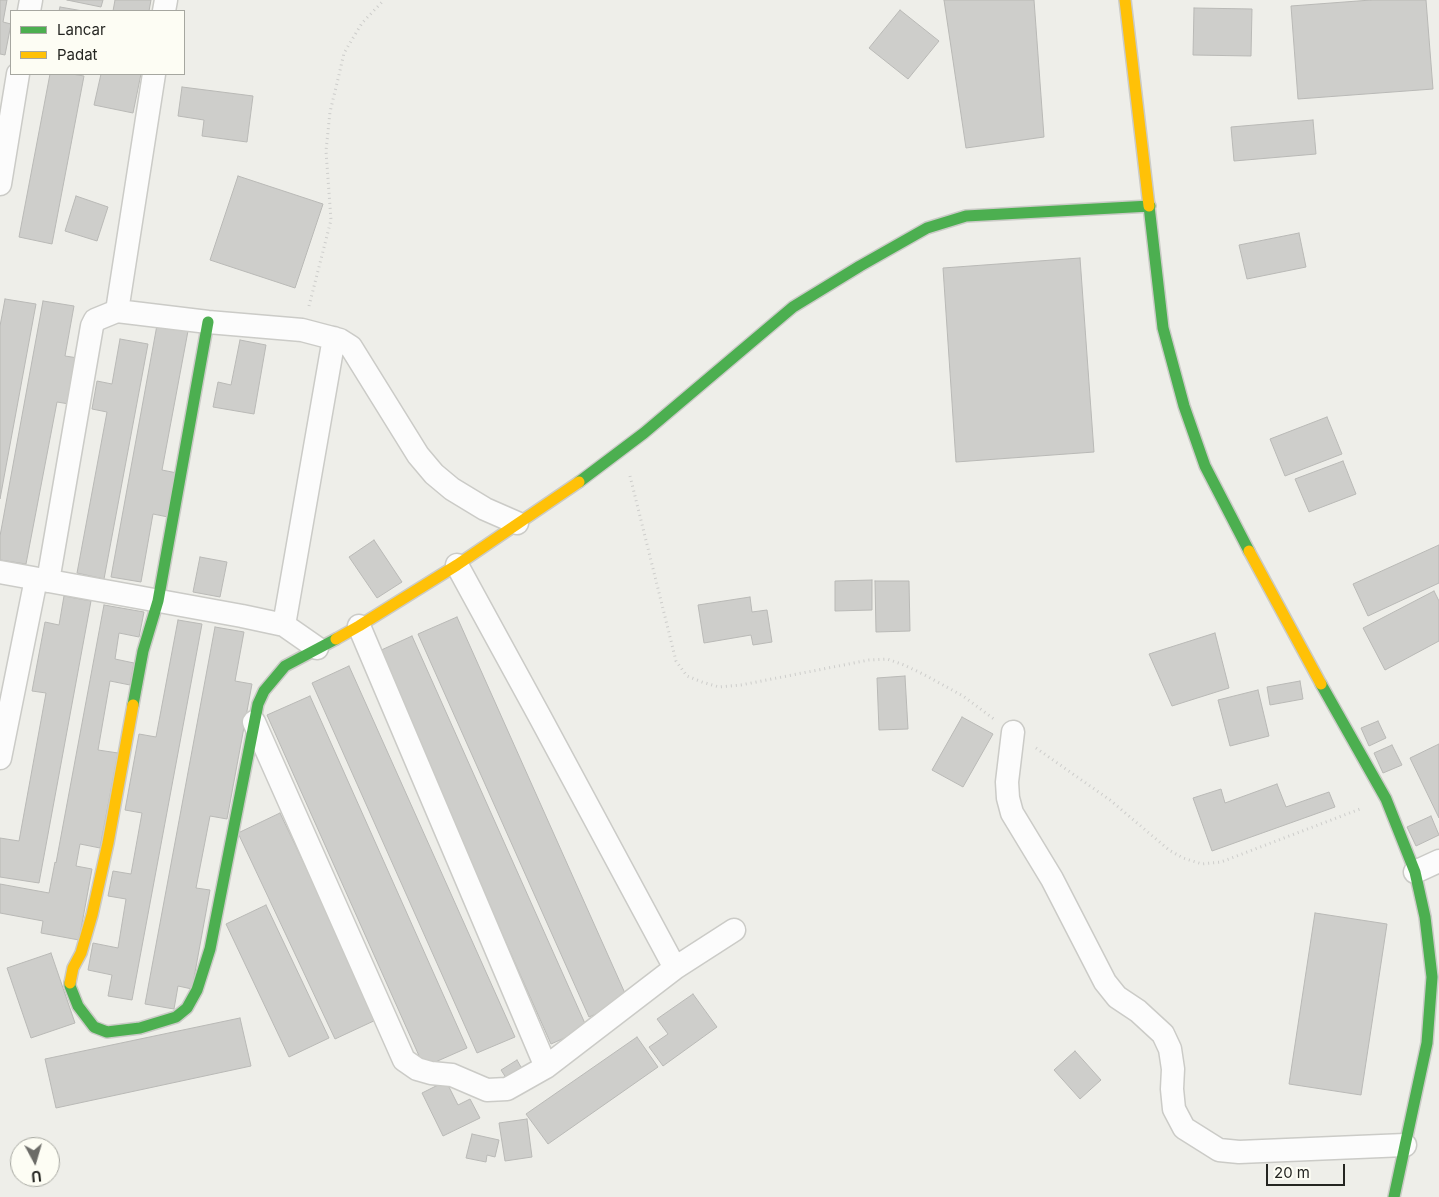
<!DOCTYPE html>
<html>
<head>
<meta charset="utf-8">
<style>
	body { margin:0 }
	#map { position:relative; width:1439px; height:1197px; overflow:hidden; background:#eeeee9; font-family:Inter,sans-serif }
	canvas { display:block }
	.legend { position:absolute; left:10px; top:10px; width:175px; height:65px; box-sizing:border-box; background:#fdfdf4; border:1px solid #a6a7a0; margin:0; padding:6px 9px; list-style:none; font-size:15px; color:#242521 }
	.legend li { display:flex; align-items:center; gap:10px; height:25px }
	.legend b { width:25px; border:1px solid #a6a7a0 }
	.north { position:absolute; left:10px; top:1137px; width:50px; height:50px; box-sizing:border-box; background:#fdfdf4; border:1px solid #a6a7a0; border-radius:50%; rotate:174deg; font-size:14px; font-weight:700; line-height:20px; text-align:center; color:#242521 }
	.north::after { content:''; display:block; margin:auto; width:18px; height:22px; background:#6b6b67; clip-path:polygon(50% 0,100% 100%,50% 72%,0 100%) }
	.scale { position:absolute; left:1266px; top:1164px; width:79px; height:22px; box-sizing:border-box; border:2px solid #242521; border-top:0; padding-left:6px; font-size:15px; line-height:18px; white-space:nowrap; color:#242521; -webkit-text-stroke:4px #fdfdf4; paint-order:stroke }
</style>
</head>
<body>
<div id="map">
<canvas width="1439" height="1197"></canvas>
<ul class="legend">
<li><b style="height:6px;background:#4caf50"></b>Lancar</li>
<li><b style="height:6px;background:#ffc107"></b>Padat</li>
</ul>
<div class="north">U</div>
<div class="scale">20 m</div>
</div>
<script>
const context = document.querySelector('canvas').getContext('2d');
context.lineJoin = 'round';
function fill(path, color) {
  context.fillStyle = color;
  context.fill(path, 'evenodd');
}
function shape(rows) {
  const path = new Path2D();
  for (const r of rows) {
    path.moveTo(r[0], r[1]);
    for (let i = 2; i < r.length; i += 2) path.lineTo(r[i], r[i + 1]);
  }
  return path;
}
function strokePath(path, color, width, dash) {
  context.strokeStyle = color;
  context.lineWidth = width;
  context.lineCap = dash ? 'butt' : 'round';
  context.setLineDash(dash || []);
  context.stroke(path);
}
const building = shape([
	[0,0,7,0,3,22,11,24,5,55,0,54,0,0],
	[67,0,103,0,101,7,67,0],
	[115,0,151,0,149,11,113,11,115,0],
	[944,0,1034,0,1044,137,966,148,944,0],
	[1371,0,1426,0,1433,89,1298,99,1291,6,1371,0],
	[60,7,83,11,59,11,60,7],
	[1194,8,1252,9,1251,56,1193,55,1194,8],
	[900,10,939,41,908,79,869,48,900,10],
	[50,74,72,74,84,76,52,244,19,237,50,74],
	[101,74,141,74,133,113,94,105,101,74],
	[182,87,253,96,247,142,202,136,204,120,178,116,182,87],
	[1313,120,1316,154,1234,161,1231,127,1313,120],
	[238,176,323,204,295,288,210,260,238,176],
	[76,196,108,207,97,241,65,231,76,196],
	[1299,233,1306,267,1247,279,1239,245,1299,233],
	[1080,258,1094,452,956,462,943,268,1080,258],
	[5,299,36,304,0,499,0,326,5,299],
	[43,301,74,306,65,356,78,358,69,404,57,402,26,564,0,560,0,536,43,301],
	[157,325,188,331,162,470,177,473,168,517,153,514,141,582,111,577,157,325],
	[120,339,148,344,104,579,77,573,107,412,92,409,97,381,112,384,120,339],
	[240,340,266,345,254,414,213,407,218,382,231,385,240,340],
	[1327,417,1342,454,1285,476,1270,439,1327,417],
	[1343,461,1356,494,1309,512,1295,479,1343,461],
	[374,540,402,582,377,598,349,557,374,540],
	[1439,545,1439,583,1368,616,1353,584,1439,545],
	[200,557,227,562,220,597,193,592,200,557],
	[872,580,872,610,835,611,835,581,872,580],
	[875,581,909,581,910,631,876,632,875,581],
	[1434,591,1439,601,1439,641,1385,670,1363,628,1434,591],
	[64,596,91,601,39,883,0,877,0,838,19,841,46,693,32,691,45,622,59,625,64,596],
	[750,597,752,612,767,610,772,642,753,645,751,635,704,643,698,605,750,597],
	[104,605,144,612,139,637,119,633,115,659,134,663,130,685,110,681,98,750,118,753,100,848,80,844,76,866,92,869,79,940,41,933,43,921,0,913,0,884,49,893,55,862,56,863,104,605],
	[457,617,628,1000,589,1017,418,634,457,617],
	[178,620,202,624,132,1000,108,996,112,975,88,970,93,943,118,948,126,899,108,896,113,871,131,874,142,813,125,810,139,734,156,737,178,620],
	[215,627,244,632,235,681,252,684,227,819,210,816,196,888,210,890,192,989,178,986,174,1009,145,1004,215,627],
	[1215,633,1229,688,1172,706,1149,654,1215,633],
	[412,636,587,1028,551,1044,377,652,412,636],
	[349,666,515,1037,477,1053,312,683,349,666],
	[905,676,908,729,879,730,877,678,905,676],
	[1300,681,1303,699,1270,705,1267,687,1300,681],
	[1258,690,1269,736,1230,746,1218,700,1258,690],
	[310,696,467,1048,424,1067,267,715,310,696],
	[962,717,993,734,963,787,932,770,962,717],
	[1378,721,1386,738,1369,746,1361,728,1378,721],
	[1439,744,1439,818,1410,758,1439,744],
	[1392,745,1402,765,1383,773,1374,753,1392,745],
	[1277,784,1286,807,1329,792,1335,807,1212,851,1193,798,1221,789,1225,803,1277,784],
	[280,813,378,1019,335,1039,238,833,280,813],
	[1431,816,1439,835,1416,846,1407,827,1431,816],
	[266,905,329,1038,289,1057,226,924,266,905],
	[1315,913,1387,924,1361,1095,1289,1084,1315,913],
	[51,953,75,1023,31,1038,7,968,51,953],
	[693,994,717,1027,663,1066,649,1047,668,1034,657,1019,693,994],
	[240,1018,251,1066,56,1108,45,1059,240,1018],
	[637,1037,658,1067,548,1144,526,1114,637,1037],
	[1075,1051,1101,1080,1080,1099,1054,1070,1075,1051],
	[517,1060,525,1074,510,1084,501,1070,517,1060],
	[446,1081,458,1105,470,1099,480,1118,443,1136,422,1093,446,1081],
	[527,1119,532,1157,505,1161,499,1123,527,1119],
	[472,1134,499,1140,495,1157,487,1155,486,1162,466,1158,472,1134]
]);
fill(building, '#cececb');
strokePath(building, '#b9b9b6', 1);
const street = shape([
	[29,11,31,0],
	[164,11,166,0],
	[0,184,18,74],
	[117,311,154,74],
	[457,565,540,717,675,968],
	[0,572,242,616,284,625,317,648],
	[48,581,92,326,95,320,117,311,208,322,302,330,340,340,351,347,418,455,434,474,452,489,485,509,517,523],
	[284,625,334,338],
	[359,626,546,1067],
	[254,722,404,1060,417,1069,431,1073,452,1075,487,1090,507,1089,546,1067,675,968,734,930],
	[1013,732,1007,782,1008,798,1012,813,1052,879,1105,982,1117,997,1138,1011,1163,1034,1170,1049,1173,1069,1172,1089,1174,1109,1184,1128,1219,1150,1239,1152,1405,1145],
	[0,758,36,579],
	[1415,872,1439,861]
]);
const fast = shape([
	[1149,206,1163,328,1184,406,1205,466,1249,551],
	[579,482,644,433,793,307,860,266,927,228,966,216,1150,206],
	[1321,684,1386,799,1415,872,1425,917,1432,977,1427,1043,1394,1197],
	[133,705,143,651,158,601,208,322],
	[70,983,70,986,78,1006,94,1027,107,1032,140,1028,176,1017,187,1008,197,990,210,949,258,704,264,691,285,666,336,639]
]);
const slow = shape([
	[1125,0,1149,206],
	[1249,551,1321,684],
	[336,639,359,626,457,565,579,482],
	[70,983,73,968,81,953,92,915,108,843,133,705]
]);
strokePath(street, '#cbcbc7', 25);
strokePath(fast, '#cbcbc7', 14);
strokePath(slow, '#cbcbc7', 14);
strokePath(shape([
	[309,306,331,220,326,151,330,112,338,79,344,53,362,23,384,0],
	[630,476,676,661,687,676,702,682,719,687,741,685,869,660,887,659,904,665,923,674,963,696,994,719],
	[1036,748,1110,800,1169,850,1183,858,1202,864,1221,862,1360,809]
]), '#cdcdcb', 3, [1, 4]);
strokePath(street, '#fcfcfc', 22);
strokePath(fast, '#4caf50', 11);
strokePath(slow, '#ffc107', 11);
</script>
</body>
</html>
